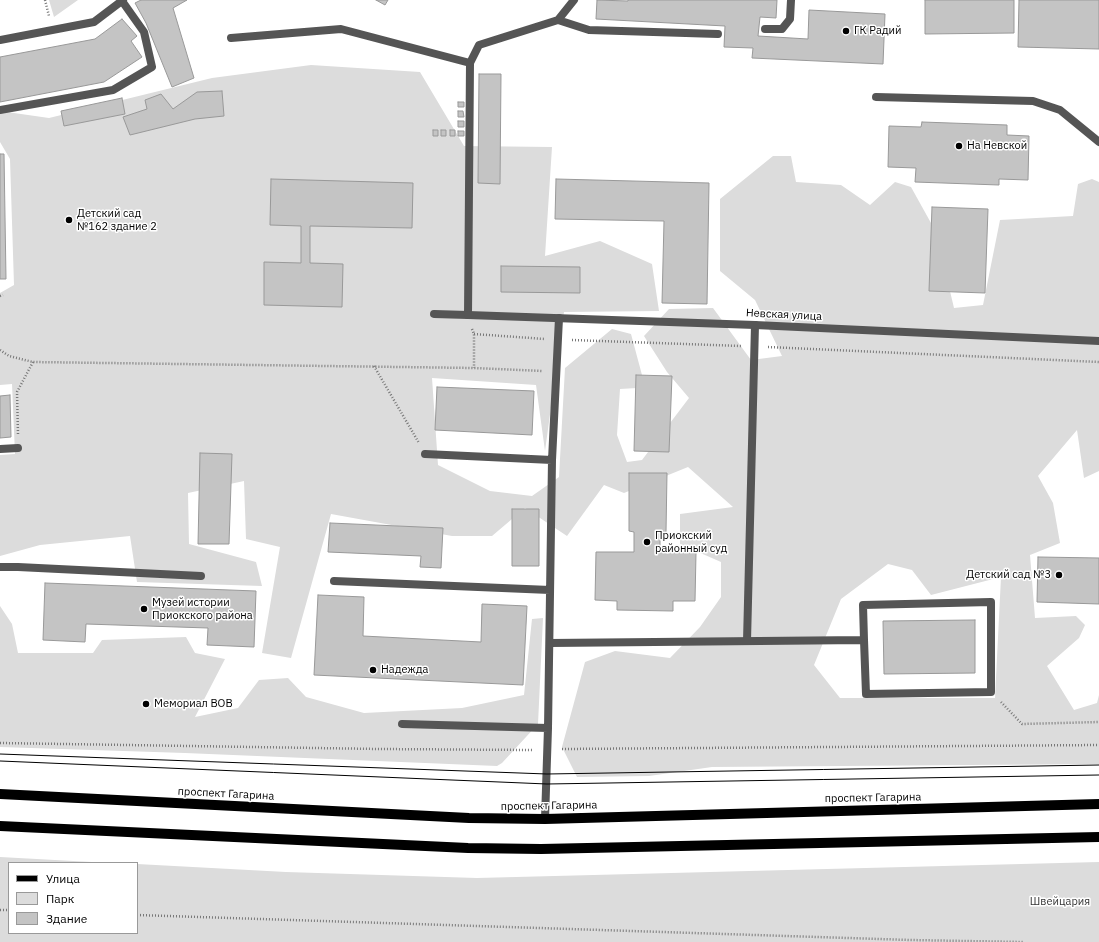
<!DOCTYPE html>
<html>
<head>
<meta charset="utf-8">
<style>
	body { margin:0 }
	#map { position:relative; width:1099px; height:942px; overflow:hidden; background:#fff; font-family:"IBM Plex Sans",sans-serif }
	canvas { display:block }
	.legend { position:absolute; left:8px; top:862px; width:130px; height:72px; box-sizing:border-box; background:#fff; border:1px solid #999; margin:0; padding:5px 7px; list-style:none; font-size:12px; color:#000 }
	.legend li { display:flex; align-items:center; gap:8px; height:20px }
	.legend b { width:20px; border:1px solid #999 }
</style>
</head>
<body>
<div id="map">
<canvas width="1099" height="942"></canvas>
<ul class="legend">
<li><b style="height:5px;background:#000"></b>Улица</li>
<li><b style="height:11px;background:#dcdcdc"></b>Парк</li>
<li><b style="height:11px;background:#c4c4c4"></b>Здание</li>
</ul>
</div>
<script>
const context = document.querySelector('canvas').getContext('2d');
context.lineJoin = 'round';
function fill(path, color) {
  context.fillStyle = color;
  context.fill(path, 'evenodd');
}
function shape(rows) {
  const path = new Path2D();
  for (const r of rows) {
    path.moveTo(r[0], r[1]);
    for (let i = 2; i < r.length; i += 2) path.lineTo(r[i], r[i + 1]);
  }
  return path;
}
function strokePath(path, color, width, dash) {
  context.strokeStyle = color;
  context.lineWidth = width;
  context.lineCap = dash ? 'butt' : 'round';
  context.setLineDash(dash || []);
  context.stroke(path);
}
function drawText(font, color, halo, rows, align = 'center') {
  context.font = font + ' "IBM Plex Sans",sans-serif';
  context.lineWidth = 3;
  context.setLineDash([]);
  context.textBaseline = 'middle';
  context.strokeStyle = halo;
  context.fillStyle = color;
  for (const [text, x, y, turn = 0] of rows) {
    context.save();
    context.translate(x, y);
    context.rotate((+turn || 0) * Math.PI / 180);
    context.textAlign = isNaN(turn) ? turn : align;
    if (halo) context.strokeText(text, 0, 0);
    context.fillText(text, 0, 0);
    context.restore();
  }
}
fill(shape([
	[49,0,78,0,54,17],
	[311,65,420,72,464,146,552,147,545,256,600,241,652,264,659,311,564,312,545,451,536,385,432,378,438,465,490,491,532,496,559,477,565,368,612,329,631,334,642,375,637,388,620,389,617,435,627,462,642,460,689,398,667,372,644,336,669,309,713,308,751,360,782,356,755,300,720,271,720,199,773,156,791,156,796,182,841,185,870,205,895,182,911,187,936,232,954,308,983,305,1000,220,1073,216,1078,184,1092,179,1099,182,1099,471,1084,478,1077,430,1038,476,1053,503,1060,543,1030,555,1035,618,1076,616,1085,625,1079,638,1047,666,1074,710,1097,703,1099,695,1099,764,712,767,649,776,577,777,562,747,585,662,615,651,670,658,700,627,721,597,721,562,680,544,680,514,733,507,688,467,624,493,604,485,567,536,525,508,492,536,452,536,331,514,291,658,262,653,280,547,246,539,244,481,188,493,189,544,256,562,262,586,137,582,130,536,40,545,0,556,0,455,15,454,12,384,0,385,0,293,14,285,10,159,0,142,0,111,49,118,212,78],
	[888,564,912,570,931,595,1001,577,995,698,840,698,814,665,841,599],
	[0,606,12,624,18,653,93,653,102,640,186,637,195,653,225,659,195,717,238,708,259,680,288,678,306,697,364,713,462,708,524,695,532,619,543,618,538,724,502,763,497,766,185,753,0,747],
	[0,857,110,863,9,863,9,933,137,933,137,864,286,872,477,878,1099,862,1099,942,0,942]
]), '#dcdcdc');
const building = shape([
	[141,0,187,0,173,8,194,78,172,87,146,23,135,3,141,0],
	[376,0,388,0,385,5,376,0],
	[597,0,628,1,628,0,777,0,776,18,760,17,758,36,808,39,809,10,885,14,883,64,752,58,753,48,724,47,725,26,596,19,597,0],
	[925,0,1014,0,1014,33,925,34,925,0],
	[1019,0,1099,0,1099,49,1018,47,1019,0],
	[122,19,137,36,131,41,142,57,104,82,0,102,0,57,95,39,122,19],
	[479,74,501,74,500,184,478,183,479,74],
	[222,91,224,116,195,119,130,135,123,117,147,109,145,100,161,94,173,109,197,92,222,91],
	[122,98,125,114,64,126,61,111,122,98],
	[458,102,464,102,464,107,458,107,458,102],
	[458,111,463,111,464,117,458,117,458,111],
	[458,121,464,121,464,127,458,127,458,121],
	[922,122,1007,125,1007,135,1029,136,1028,180,999,179,999,185,915,182,916,168,888,167,889,126,921,127,922,122],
	[433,130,438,130,438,136,433,136,433,130],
	[441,130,446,130,446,136,441,136,441,130],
	[450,130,455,130,455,136,450,136,450,130],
	[458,131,464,131,464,136,458,136,458,131],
	[0,154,4,154,6,279,0,279,0,154],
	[271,179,413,183,412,228,310,226,310,263,343,264,342,307,264,305,264,262,301,263,301,226,270,225,271,179],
	[556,179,709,183,707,304,662,303,664,221,555,219,556,179],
	[932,207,988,209,985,293,929,291,932,207],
	[501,266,580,267,580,293,501,292,501,266],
	[636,375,672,376,669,452,634,451,636,375],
	[437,387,534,391,532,435,435,430,437,387],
	[10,395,11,437,0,438,0,396,10,395],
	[200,453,232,454,229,544,198,544,200,453],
	[629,473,667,473,666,532,660,532,660,552,696,553,695,601,673,601,673,611,617,610,617,601,595,600,596,552,634,552,634,532,629,531,629,473],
	[512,509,539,509,539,566,512,566,512,509],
	[330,523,443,528,441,568,420,567,421,556,328,552,330,523],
	[1038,557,1099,558,1099,604,1037,602,1038,557],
	[45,583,256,591,254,647,207,645,208,628,86,624,85,642,43,640,45,583],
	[318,595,364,597,363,636,481,642,482,604,527,606,523,685,314,675,318,595],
	[975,620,975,673,884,674,883,621,975,620]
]);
fill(building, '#c4c4c4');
strokePath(building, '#999', 1);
strokePath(shape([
	[45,0,49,16],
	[0,296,3,295],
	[472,329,474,334,474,368],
	[474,334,545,339],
	[572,340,741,346],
	[768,347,1099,362],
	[0,350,9,356,33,362,474,368,543,371],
	[374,366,419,443],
	[18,434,17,392,33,362],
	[1001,702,1022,724,1099,722],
	[0,743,379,749,533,750],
	[562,749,1099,745],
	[0,910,9,910],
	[137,915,910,940,1023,942]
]), '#777', 2.5, [1, 2]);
strokePath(shape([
	[558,20,589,30,718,34],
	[765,29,782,29,790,19,791,0],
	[231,38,341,29,470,63],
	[0,40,94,22,123,0],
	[876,97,1033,101,1060,110,1099,142],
	[0,110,113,90,152,67,144,32,122,1],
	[434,314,468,315,470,63,479,45,558,20,574,0],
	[0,449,18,448],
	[425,454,552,460],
	[0,567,18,567,201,576],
	[334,581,550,590],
	[747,641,755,325],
	[550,643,864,640,866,694,991,692,991,602,863,605,864,640],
	[402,724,548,728],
	[545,819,548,728,552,460,559,318]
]), '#555', 8);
strokePath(shape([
	[468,315,755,325,1099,341]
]), '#555', 8);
strokePath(shape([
	[0,794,469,818,545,819,1099,804],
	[0,826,468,848,541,849,1099,837]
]), '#000', 10);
strokePath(shape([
	[0,754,547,774,1099,765],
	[0,761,547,784,1099,775]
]), '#000', 1);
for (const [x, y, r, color] of [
	[846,31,4,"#000"],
	[959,146,4,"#000"],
	[69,220,4,"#000"],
	[647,542,4,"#000"],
	[1059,575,4,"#000"],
	[144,609,4,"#000"],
	[373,670,4,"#000"],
	[146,704,4,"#000"]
]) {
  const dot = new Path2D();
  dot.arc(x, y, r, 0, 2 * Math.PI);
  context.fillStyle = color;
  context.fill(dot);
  strokePath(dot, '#fff', 1.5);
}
drawText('11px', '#000', '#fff', [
	["ГК Радий",854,31],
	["На Невской",967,146],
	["Детский сад",77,214],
	["№162 здание 2",77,227],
	["Приокский",655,536],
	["районный суд",655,549],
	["Детский сад №3",1051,575,"right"],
	["Музей истории",152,603],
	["Приокского района",152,616],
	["Надежда",381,670],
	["Мемориал ВОВ",154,704]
], 'left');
drawText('11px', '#000', '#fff', [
	["Невская улица",784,315,3],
	["проспект Гагарина",226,794,3],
	["проспект Гагарина",873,798,-1],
	["проспект Гагарина",549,806,-1]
]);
drawText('11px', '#333', '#fff', [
	["Швейцария",1060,902]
]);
</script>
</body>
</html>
